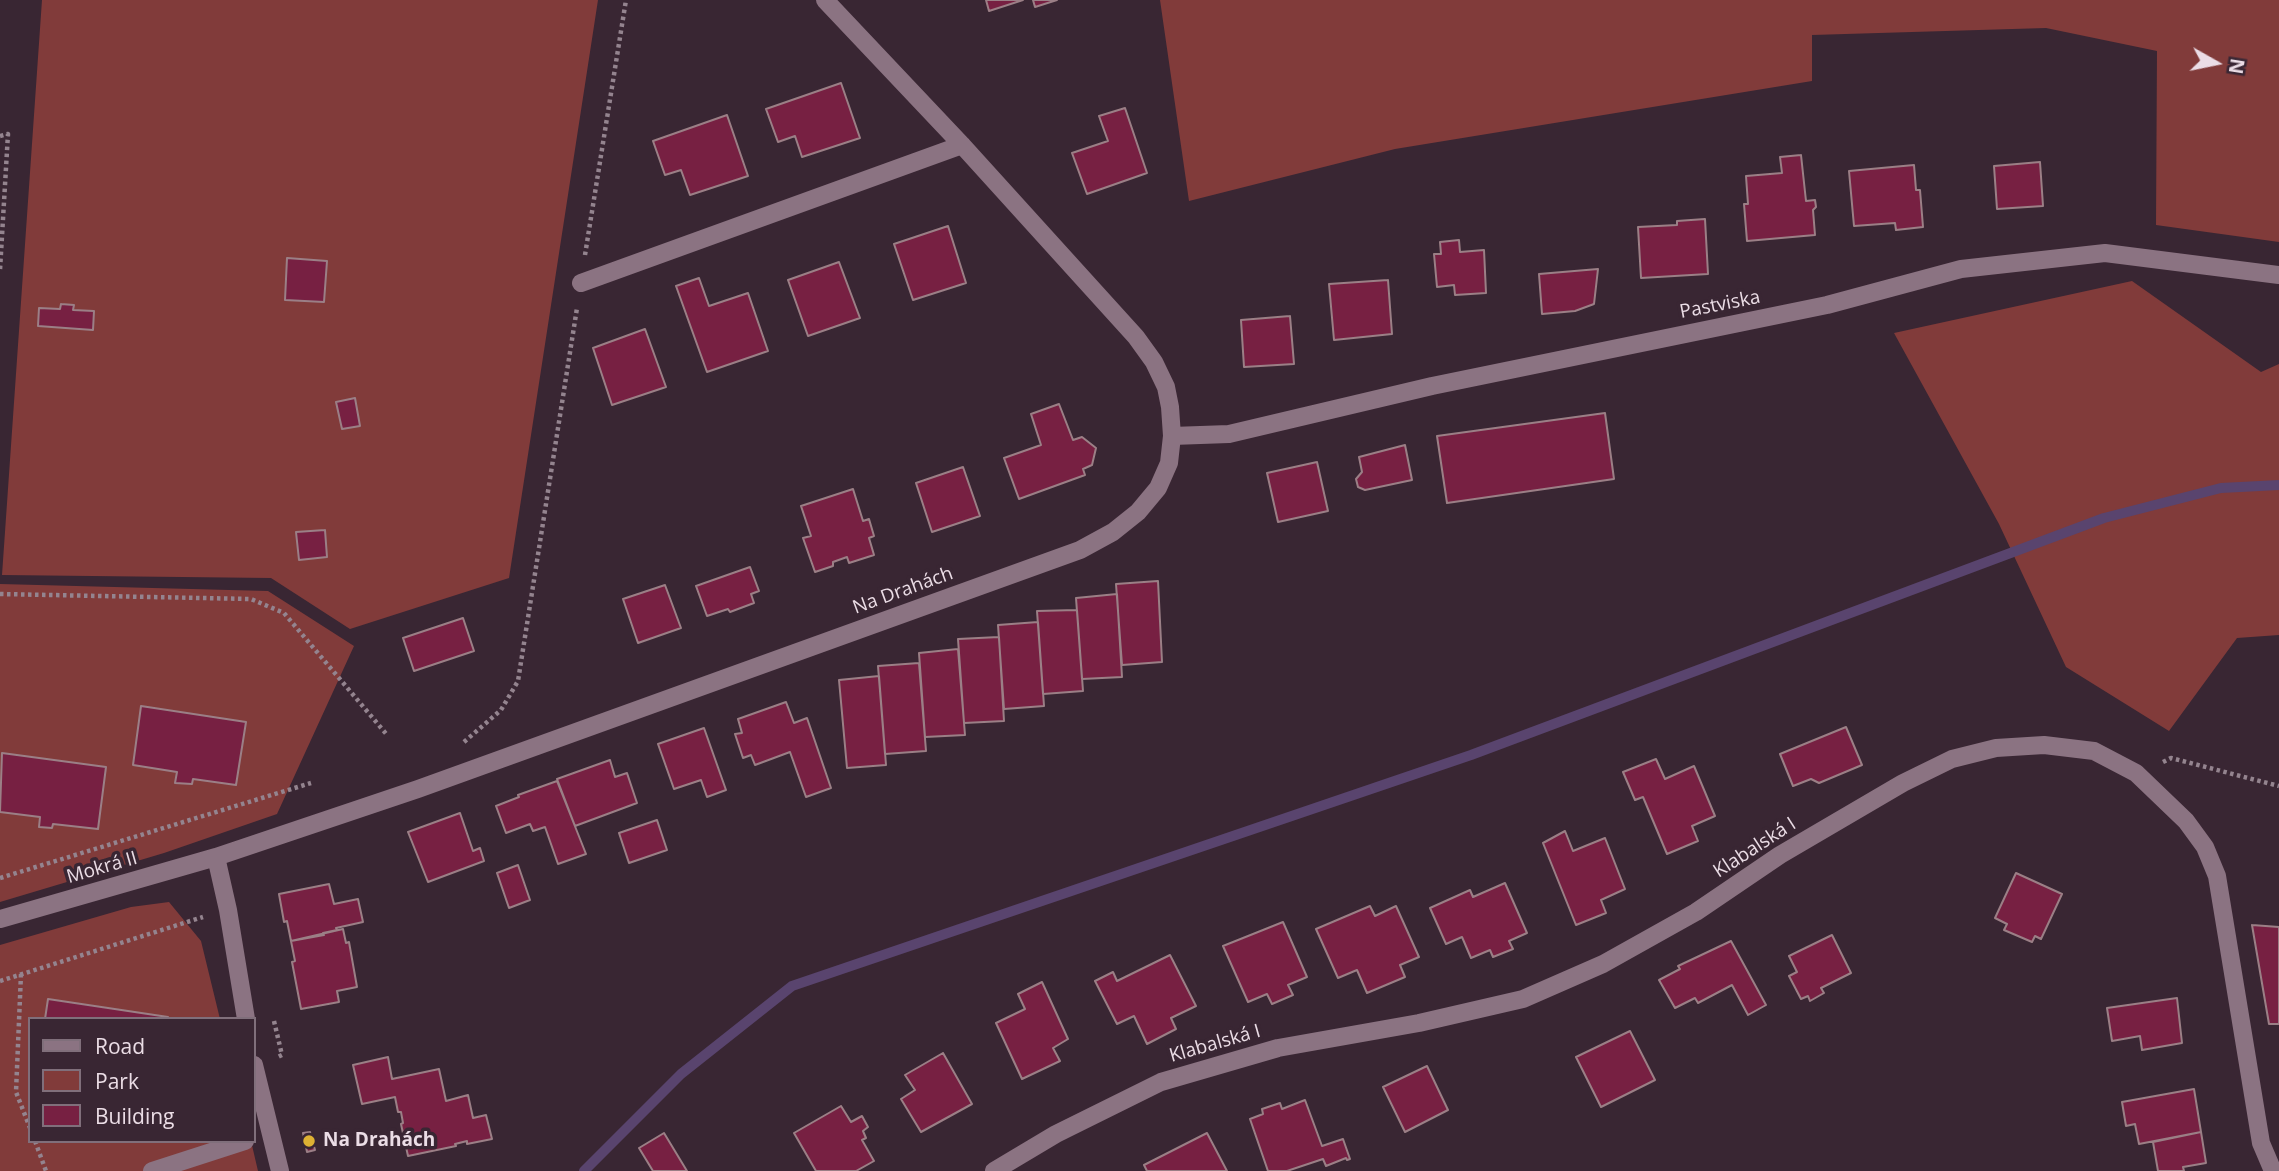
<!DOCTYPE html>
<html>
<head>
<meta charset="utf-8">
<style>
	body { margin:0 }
	#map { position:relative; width:2279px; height:1171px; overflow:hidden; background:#392633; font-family:"Open Sans",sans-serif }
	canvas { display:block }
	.legend { position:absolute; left:28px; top:1017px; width:228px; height:126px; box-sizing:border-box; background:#392633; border:2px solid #806f7b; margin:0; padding:9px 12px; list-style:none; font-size:21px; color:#ebdde6 }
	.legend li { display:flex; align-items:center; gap:14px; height:35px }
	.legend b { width:35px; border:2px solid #806f7b }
	.north { position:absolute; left:2181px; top:28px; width:70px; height:70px; -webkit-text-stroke:5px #392633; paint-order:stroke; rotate:99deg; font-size:19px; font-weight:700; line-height:28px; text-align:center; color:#ebdde6 }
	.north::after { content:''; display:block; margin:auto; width:24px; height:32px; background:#ebdde6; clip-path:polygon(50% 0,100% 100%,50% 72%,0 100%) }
</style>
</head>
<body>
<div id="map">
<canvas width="2279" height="1171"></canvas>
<ul class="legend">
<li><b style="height:9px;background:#8b7382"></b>Road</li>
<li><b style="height:19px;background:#813b3a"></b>Park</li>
<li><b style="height:19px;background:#772042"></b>Building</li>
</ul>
<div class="north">N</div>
</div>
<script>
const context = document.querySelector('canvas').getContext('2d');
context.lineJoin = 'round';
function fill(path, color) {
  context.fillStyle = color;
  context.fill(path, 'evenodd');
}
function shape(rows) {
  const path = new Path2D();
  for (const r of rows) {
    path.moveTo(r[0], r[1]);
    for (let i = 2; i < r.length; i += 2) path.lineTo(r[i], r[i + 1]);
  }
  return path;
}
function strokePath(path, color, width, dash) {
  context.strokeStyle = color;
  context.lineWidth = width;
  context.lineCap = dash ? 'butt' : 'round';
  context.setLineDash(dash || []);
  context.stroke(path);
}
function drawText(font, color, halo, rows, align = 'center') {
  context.font = font + ' "Open Sans",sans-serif';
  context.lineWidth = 7;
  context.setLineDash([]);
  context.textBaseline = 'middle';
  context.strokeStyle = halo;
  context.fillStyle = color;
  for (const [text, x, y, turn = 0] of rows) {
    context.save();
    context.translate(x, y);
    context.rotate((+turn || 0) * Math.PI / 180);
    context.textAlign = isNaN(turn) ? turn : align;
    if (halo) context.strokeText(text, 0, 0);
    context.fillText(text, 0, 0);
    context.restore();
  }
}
fill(shape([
	[42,0,598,0,509,578,350,629,271,578,2,575],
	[1160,0,2279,0,2279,242,2156,225,2157,51,2046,28,1812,35,1812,81,1395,149,1189,201],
	[2132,281,2261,372,2279,364,2279,635,2237,638,2169,731,2066,667,1999,524,1894,333],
	[0,584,268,591,354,646,277,814,164,853,0,902],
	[169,902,201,941,220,1019,30,1019,30,1141,251,1141,258,1171,0,1171,0,945,131,907]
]), '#813b3a');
strokePath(shape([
	[584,1171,681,1074,792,986,1471,755,2104,518,2221,488,2279,485]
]), '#59446e', 10);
const building = shape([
	[986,0,1023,0,989,11,986,0],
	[1033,0,1057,0,1035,7,1033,0],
	[841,83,860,138,802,157,795,136,778,142,766,109,841,83],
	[1125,108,1147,173,1087,194,1072,153,1108,141,1099,116,1125,108],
	[727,115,748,176,690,195,681,170,665,175,653,141,727,115],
	[1801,155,1806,201,1815,200,1816,207,1813,210,1815,235,1747,241,1744,204,1748,204,1746,176,1782,173,1780,157,1801,155],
	[2040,162,2043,206,1997,209,1994,166,2040,162],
	[1914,165,1916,190,1920,190,1923,227,1896,230,1895,223,1854,226,1849,171,1914,165],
	[1705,219,1708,274,1641,278,1638,227,1677,225,1677,221,1705,219],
	[948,226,966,283,913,300,894,244,948,226],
	[1459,240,1460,252,1484,250,1486,293,1455,295,1454,285,1437,287,1434,254,1441,254,1440,242,1459,240],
	[287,258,327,261,324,302,285,300,287,258],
	[839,262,860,318,808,336,788,280,839,262],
	[1598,269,1594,304,1575,311,1542,314,1539,274,1598,269],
	[699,278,709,306,748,293,768,351,707,372,676,286,699,278],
	[1388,280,1392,334,1334,340,1329,284,1388,280],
	[61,304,74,305,73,310,94,311,93,330,38,326,39,308,60,309,61,304],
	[1290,316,1294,364,1244,367,1241,320,1290,316],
	[645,329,666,387,612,405,593,348,645,329],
	[355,398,360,426,342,429,336,402,355,398],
	[1059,404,1073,440,1082,437,1096,448,1092,465,1083,469,1085,475,1019,499,1004,458,1041,445,1031,414,1059,404],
	[1605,413,1614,479,1447,503,1437,436,1605,413],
	[1405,445,1412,480,1365,490,1358,487,1356,479,1362,472,1359,457,1405,445],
	[1317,462,1328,511,1278,522,1267,473,1317,462],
	[963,467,980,516,932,532,916,483,963,467],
	[853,489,863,521,869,519,874,536,869,538,874,555,849,563,847,557,833,562,833,566,815,572,803,538,811,536,801,506,853,489],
	[325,530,327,557,299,560,296,532,325,530],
	[750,567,759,591,751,594,754,603,730,612,728,609,707,616,696,586,750,567],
	[1158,581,1162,662,1122,665,1116,584,1158,581],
	[665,585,681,628,638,643,623,599,665,585],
	[1117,594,1122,677,1082,679,1076,598,1117,594],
	[1077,610,1083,691,1043,694,1037,611,1077,610],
	[463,618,474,651,414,671,403,638,463,618],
	[1038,622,1044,706,1004,709,998,625,1038,622],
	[999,637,1004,721,964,723,958,639,999,637],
	[958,649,965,735,925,737,919,653,958,649],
	[919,663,926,751,885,754,878,666,919,663],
	[879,676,886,765,847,768,839,680,879,676],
	[786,702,794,723,807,718,831,788,806,797,790,752,755,765,751,755,743,758,735,734,742,733,738,719,786,702],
	[141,706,246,722,236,785,193,779,192,784,175,783,177,772,133,765,141,706],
	[1846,727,1862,765,1819,783,1811,779,1793,786,1780,754,1846,727],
	[704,728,726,790,707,797,701,780,674,789,658,744,704,728],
	[2,753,106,767,98,829,53,824,52,828,39,827,40,817,0,812,2,753],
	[1656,759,1665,779,1694,766,1715,816,1692,826,1698,841,1667,854,1643,797,1635,800,1623,772,1656,759],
	[610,760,615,777,627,773,637,803,575,826,557,779,610,760],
	[557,781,586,854,558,864,545,827,533,831,530,824,506,833,496,806,519,797,518,795,557,781],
	[460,813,473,851,480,848,484,861,428,882,408,832,460,813],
	[657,820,667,850,629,863,619,833,657,820],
	[1565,831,1573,851,1605,838,1625,889,1601,900,1606,913,1576,925,1543,843,1565,831],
	[518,865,530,900,509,908,497,873,518,865],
	[2016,873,2062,894,2041,939,2035,936,2032,942,2004,930,2007,924,1995,918,2016,873],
	[1505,883,1527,933,1509,941,1513,949,1493,957,1490,950,1471,958,1462,937,1446,944,1430,908,1470,890,1473,897,1505,883],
	[329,884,334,904,358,899,363,922,336,928,337,930,323,933,324,935,291,941,287,921,284,922,279,894,329,884],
	[1370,906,1375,916,1396,906,1419,957,1400,965,1405,977,1367,993,1357,970,1338,978,1316,929,1370,906],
	[1283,922,1307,977,1288,985,1293,995,1272,1004,1267,994,1248,1002,1223,946,1283,922],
	[2252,925,2279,927,2279,1024,2269,1024,2252,925],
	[343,929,346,943,349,942,357,987,337,991,339,1002,301,1009,292,962,295,961,291,941,343,929],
	[1832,935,1851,973,1821,988,1824,993,1810,1001,1808,996,1801,999,1789,976,1797,972,1789,956,1832,935],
	[1731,941,1766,1005,1748,1015,1732,985,1698,1003,1695,998,1675,1008,1659,980,1680,969,1678,966,1731,941],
	[1170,955,1196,1006,1171,1018,1176,1029,1147,1044,1134,1016,1117,1024,1095,981,1113,972,1117,981,1170,955],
	[1042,982,1068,1039,1053,1048,1060,1061,1022,1079,996,1023,1025,1009,1018,994,1042,982],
	[2177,998,2182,1043,2142,1050,2140,1036,2112,1041,2107,1008,2177,998],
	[48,999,168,1017,168,1019,45,1019,48,999],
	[1630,1031,1655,1080,1601,1107,1576,1057,1630,1031],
	[943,1053,972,1104,921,1132,901,1099,915,1090,905,1075,943,1053],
	[388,1057,392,1079,439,1069,446,1101,468,1095,473,1118,486,1115,492,1139,467,1144,467,1141,455,1144,456,1146,408,1156,401,1124,403,1123,401,1112,398,1112,395,1097,362,1104,353,1065,388,1057],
	[1427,1066,1448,1110,1405,1132,1383,1087,1427,1066],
	[2194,1089,2201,1132,2139,1144,2135,1124,2126,1126,2122,1102,2194,1089],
	[1305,1100,1322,1146,1343,1139,1350,1159,1347,1160,1346,1158,1326,1166,1323,1159,1287,1171,1268,1171,1250,1119,1263,1114,1262,1109,1280,1103,1282,1109,1305,1100],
	[841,1106,851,1122,862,1116,868,1127,863,1131,866,1138,862,1140,874,1161,856,1171,816,1171,794,1133,841,1106],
	[310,1132,315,1150,307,1152,303,1133,310,1132],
	[2201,1132,2206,1163,2183,1167,2184,1171,2158,1171,2153,1142,2201,1132],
	[664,1133,687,1171,653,1171,639,1148,664,1133],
	[1207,1133,1227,1171,1147,1171,1144,1165,1207,1133]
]);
fill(building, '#772042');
strokePath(building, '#9b7f86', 2);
strokePath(shape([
	[0,136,8,134,0,270],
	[585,255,626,0],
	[0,594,251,599,284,613,388,736],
	[464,742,501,710,518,681,577,308],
	[2163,762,2171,758,2279,786],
	[0,878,311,783],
	[21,974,16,1092,30,1128],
	[0,981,203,917],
	[274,1021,282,1055,278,1057],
	[35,1141,46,1171]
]), '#94848f', 4.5, [3.5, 3.5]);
strokePath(shape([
	[581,283,962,145],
	[1172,436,1229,434,1432,386,1827,305,1961,269,2105,253,2279,275],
	[216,857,228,910,246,1019],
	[0,919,216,857,418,789,1080,550,1113,532,1138,512,1158,488,1169,463,1172,436,1170,407,1166,387,1154,362,1136,337,962,145,825,0],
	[254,1065,280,1171],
	[152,1171,245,1141],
	[994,1171,1056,1134,1161,1082,1278,1048,1419,1023,1523,999,1603,964,1696,912,1780,855,1903,783,1952,759,1996,748,2044,745,2094,751,2136,773,2186,821,2205,847,2217,876,2261,1143,2273,1171]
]), '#8b7382', 18);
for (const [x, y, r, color] of [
	[309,1141,7,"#deb133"]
]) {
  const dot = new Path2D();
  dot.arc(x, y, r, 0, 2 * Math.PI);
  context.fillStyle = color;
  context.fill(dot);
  strokePath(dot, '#392633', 2.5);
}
drawText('19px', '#ebdde6', '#392633', [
	["Pastviska",1720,305,-11],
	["Na Drahách",903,591,-20],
	["Klabalská I",1755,848,-33],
	["Mokrá II",102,868,-16],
	["Klabalská I",1215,1044,-16]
]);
drawText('bold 19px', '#ebdde6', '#392633', [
	["Na Drahách",323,1141]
], 'left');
</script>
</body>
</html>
